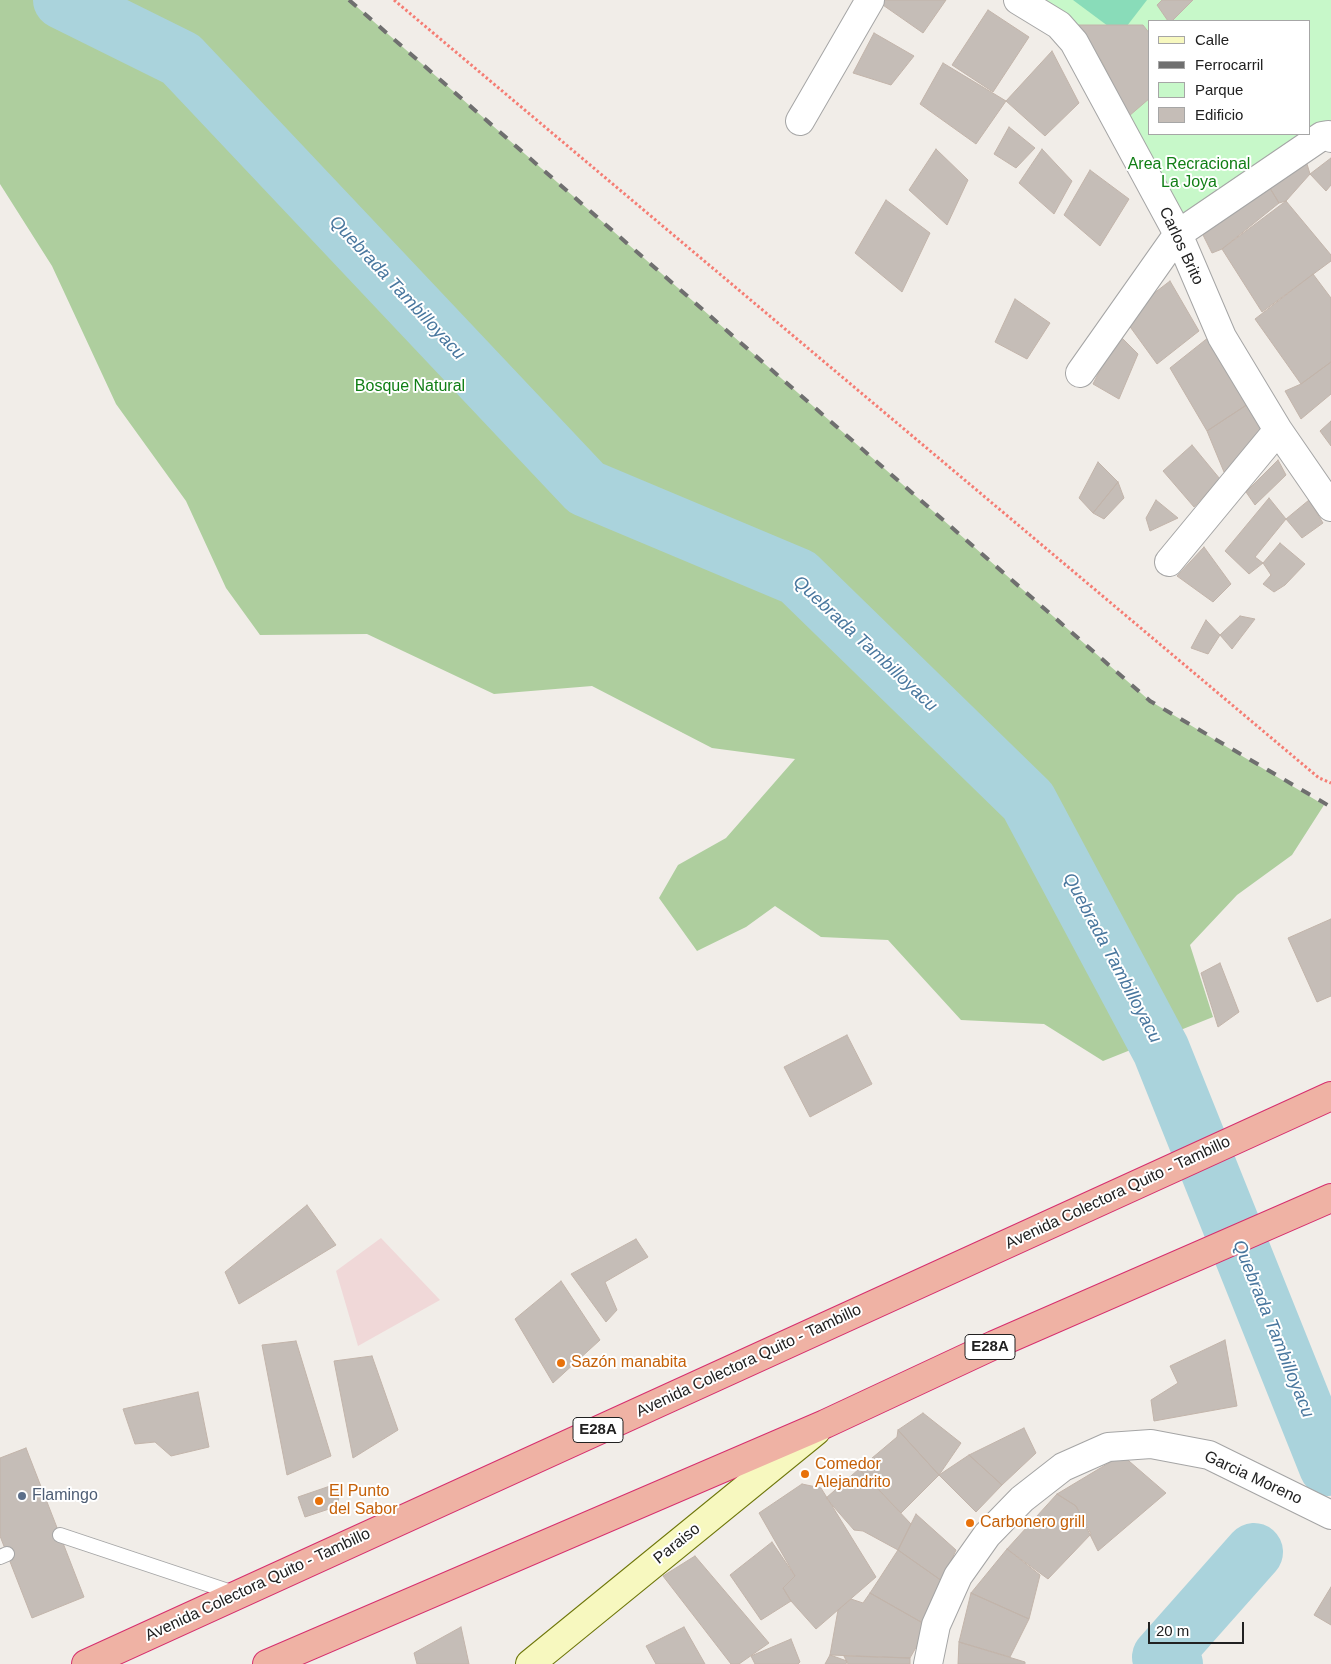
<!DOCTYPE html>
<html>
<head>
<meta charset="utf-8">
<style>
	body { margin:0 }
	#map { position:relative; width:1331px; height:1664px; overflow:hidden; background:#f1ede8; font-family:Arial,sans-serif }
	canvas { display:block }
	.legend { position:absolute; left:1148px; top:20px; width:162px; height:115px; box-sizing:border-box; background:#fff; border:1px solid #a6a6a6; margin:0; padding:6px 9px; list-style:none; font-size:15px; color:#212121 }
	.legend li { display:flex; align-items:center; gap:10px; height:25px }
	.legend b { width:25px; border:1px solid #a6a6a6 }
	.scale { position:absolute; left:1148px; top:1622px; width:96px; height:22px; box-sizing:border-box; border:2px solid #212121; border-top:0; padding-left:6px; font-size:15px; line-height:18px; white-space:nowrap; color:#212121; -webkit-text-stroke:4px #fff; paint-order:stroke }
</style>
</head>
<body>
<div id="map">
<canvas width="1331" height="1664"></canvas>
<ul class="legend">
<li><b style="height:6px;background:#f7f8bf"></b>Calle</li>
<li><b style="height:6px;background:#6f6f6f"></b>Ferrocarril</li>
<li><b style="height:14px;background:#c7f8c9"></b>Parque</li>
<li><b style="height:14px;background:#c5bdb7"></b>Edificio</li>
</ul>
<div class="scale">20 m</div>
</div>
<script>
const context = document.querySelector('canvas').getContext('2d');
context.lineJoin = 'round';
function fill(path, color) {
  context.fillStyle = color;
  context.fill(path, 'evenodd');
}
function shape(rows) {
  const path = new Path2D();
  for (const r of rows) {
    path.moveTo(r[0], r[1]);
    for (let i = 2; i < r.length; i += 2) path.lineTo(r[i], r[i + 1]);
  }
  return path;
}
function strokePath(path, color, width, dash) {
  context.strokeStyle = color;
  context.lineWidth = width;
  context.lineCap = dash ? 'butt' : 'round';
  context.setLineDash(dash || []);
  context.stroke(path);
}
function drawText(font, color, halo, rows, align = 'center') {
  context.font = font + ' Arial,sans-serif';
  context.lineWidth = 4;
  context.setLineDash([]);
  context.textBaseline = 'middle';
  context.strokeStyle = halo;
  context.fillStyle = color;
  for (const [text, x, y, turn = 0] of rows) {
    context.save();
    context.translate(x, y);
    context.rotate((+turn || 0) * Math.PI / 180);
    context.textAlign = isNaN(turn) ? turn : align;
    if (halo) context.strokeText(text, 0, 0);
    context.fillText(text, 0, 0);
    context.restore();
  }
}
fill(shape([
	[381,1238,440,1300,358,1346,336,1271]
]), '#f0d8d8');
fill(shape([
	[0,0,349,0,1150,701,1324,805,1292,855,1237,895,1190,945,1213,1017,1103,1061,1044,1024,961,1020,888,940,821,937,775,906,746,927,697,951,659,898,678,865,726,838,795,759,712,748,592,686,494,694,367,634,260,635,226,588,186,501,116,404,52,266,0,184]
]), '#aece9e');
fill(shape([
	[1030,0,1331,0,1331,144,1173,235,1069,25],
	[1150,21,1310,21,1310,134,1150,134]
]), '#c7f8c9');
fill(shape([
	[1073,0,1147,0,1120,35]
]), '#89dcb9');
strokePath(shape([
	[62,0,181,59,586,488,798,577,1028,801,1161,1050,1328,1467],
	[1174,1664,1161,1657,1254,1552]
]), '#aad3dc', 58);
const building = shape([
	[882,0,946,0,923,33,880,3,882,0],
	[1162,0,1193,0,1172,21,1168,21,1157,5,1162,0],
	[988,10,1029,37,993,92,952,65,988,10],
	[1069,25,1143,25,1150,34,1150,98,1129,116,1101,60,1069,25],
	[874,33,914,56,891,85,853,73,874,33],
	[1052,51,1079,103,1045,136,1006,101,1052,51],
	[943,63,1006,101,976,144,920,104,943,63],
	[1009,127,1035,148,1016,168,994,154,1009,127],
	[936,149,968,180,947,225,909,190,936,149],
	[1042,149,1072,181,1054,214,1019,183,1042,149],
	[1304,154,1310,174,1286,201,1279,203,1265,180,1304,154],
	[1331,158,1331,185,1326,191,1310,174,1331,158],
	[1090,170,1129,199,1100,246,1064,215,1090,170],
	[1265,180,1279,203,1222,249,1212,253,1200,229,1265,180],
	[886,200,930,233,902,292,855,253,886,200],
	[1286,201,1331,255,1331,261,1262,312,1222,249,1286,201],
	[1313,274,1331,298,1331,362,1301,384,1255,319,1313,274],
	[1170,281,1199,331,1157,364,1123,317,1170,281],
	[1015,299,1050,323,1027,359,995,342,1015,299],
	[1118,334,1138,354,1119,399,1093,384,1118,334],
	[1209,337,1251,402,1207,431,1170,368,1209,337],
	[1331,362,1331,394,1301,419,1285,391,1301,384,1331,362],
	[1251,402,1269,432,1224,472,1207,431,1251,402],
	[1331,421,1331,446,1320,431,1331,421],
	[1192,445,1220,479,1194,507,1163,471,1192,445],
	[1278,460,1286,475,1255,505,1246,492,1278,460],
	[1098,462,1118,482,1093,513,1079,498,1098,462],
	[1118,482,1124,498,1104,519,1093,513,1118,482],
	[1269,498,1286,519,1255,557,1263,563,1249,574,1225,551,1269,498],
	[1156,500,1178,518,1150,531,1146,518,1156,500],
	[1309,500,1323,523,1302,538,1286,519,1309,500],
	[1280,543,1305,564,1285,585,1274,592,1263,584,1271,575,1263,563,1280,543],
	[1204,547,1231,584,1213,602,1177,576,1204,547],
	[1240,616,1255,619,1232,649,1220,635,1240,616],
	[1206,620,1220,635,1208,654,1191,648,1206,620],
	[1331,919,1331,996,1317,1002,1288,938,1331,919],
	[1220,963,1239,1012,1218,1027,1201,973,1220,963],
	[847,1035,872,1084,810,1117,784,1067,847,1035],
	[307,1205,336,1245,239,1304,225,1272,307,1205],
	[636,1239,648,1257,605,1282,617,1310,606,1322,571,1274,636,1239],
	[561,1281,600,1340,553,1383,515,1319,561,1281],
	[1225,1340,1237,1406,1154,1421,1151,1400,1178,1383,1170,1366,1225,1340],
	[296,1341,331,1456,287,1475,262,1345,296,1341],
	[372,1356,398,1430,353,1458,334,1361,372,1356],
	[198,1392,209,1447,171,1456,155,1442,135,1444,123,1409,198,1392],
	[923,1413,961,1443,939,1475,898,1430,923,1413],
	[1024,1428,1036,1453,1002,1485,969,1455,1024,1428],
	[898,1430,939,1475,901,1513,859,1469,897,1437,898,1430],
	[26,1448,84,1597,32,1618,0,1536,0,1458,26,1448],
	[969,1455,1002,1485,976,1512,939,1475,969,1455],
	[1122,1455,1166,1493,1098,1551,1076,1506,1057,1494,1122,1455],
	[859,1469,911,1524,898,1550,863,1531,854,1530,826,1498,859,1469],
	[336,1484,339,1494,338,1506,305,1517,298,1497,336,1484],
	[802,1484,821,1488,876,1577,816,1629,791,1601,783,1588,795,1576,759,1513,802,1484],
	[1057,1494,1076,1506,1091,1534,1048,1579,1007,1549,1057,1494],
	[916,1514,956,1550,942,1581,898,1550,916,1514],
	[772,1542,795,1576,783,1588,791,1601,761,1620,730,1575,772,1542],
	[1007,1549,1040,1575,1029,1619,971,1593,1007,1549],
	[898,1550,942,1581,928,1626,870,1593,898,1550],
	[695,1556,769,1643,739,1664,731,1664,663,1576,695,1556],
	[1331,1587,1331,1625,1314,1615,1331,1587],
	[870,1593,928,1626,910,1658,830,1655,838,1610,851,1599,863,1603,870,1593],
	[971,1593,1029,1619,1010,1657,959,1642,971,1593],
	[461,1627,469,1664,417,1664,414,1653,461,1627],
	[684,1627,705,1664,656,1664,646,1646,684,1627],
	[791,1639,800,1662,798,1664,755,1664,751,1656,791,1639],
	[959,1642,1025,1662,1025,1664,958,1664,959,1642],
	[830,1655,847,1661,846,1664,825,1664,830,1655],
	[844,1656,910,1658,910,1664,848,1664,844,1656]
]);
fill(building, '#c5bdb7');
strokePath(building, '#c2b4aa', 1);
const service = shape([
	[60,1535,237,1594],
	[0,1557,7,1554]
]);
const minor = shape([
	[1018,0,1059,25,1074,42,1178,234,1222,337,1278,430,1331,507],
	[800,121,870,0],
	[1080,373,1178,234,1322,136,1328,135,1331,138],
	[1169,562,1278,430]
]);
const tertiary = shape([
	[928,1664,936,1625,958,1576,987,1535,1022,1499,1063,1467,1108,1447,1151,1444,1209,1455,1331,1515]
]);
const secondary = shape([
	[530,1664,816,1431]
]);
const trunk = shape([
	[86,1664,1331,1096],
	[267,1664,825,1424,994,1345,1331,1198]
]);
strokePath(service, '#a5a5a5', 16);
strokePath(minor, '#a5a5a5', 30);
strokePath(tertiary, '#a5a5a5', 30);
strokePath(secondary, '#6e7609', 30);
strokePath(trunk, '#d62e6d', 30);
strokePath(shape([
	[394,0,1319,778,1331,783]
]), '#f57d74', 3, [2.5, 2.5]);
strokePath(service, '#fff', 14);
strokePath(minor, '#fff', 28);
strokePath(tertiary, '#fff', 28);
strokePath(secondary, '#f7f8bf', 28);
strokePath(trunk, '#efb2a4', 28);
strokePath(shape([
	[349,0,1150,701,1331,807]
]), '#6f6f6f', 4, [10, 10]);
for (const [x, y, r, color] of [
	[561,1363,5,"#e8710a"],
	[805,1474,5,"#e8710a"],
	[22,1496,5,"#5c6f8a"],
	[319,1501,5,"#e8710a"],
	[970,1523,5,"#e8710a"]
]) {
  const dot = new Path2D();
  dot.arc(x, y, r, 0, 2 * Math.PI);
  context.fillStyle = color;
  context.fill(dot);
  strokePath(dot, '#fff', 2);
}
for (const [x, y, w] of [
	[990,1347,50],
	[598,1430,50]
]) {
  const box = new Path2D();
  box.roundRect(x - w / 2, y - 12.5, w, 25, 4);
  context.fillStyle = '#fff';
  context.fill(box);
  strokePath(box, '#212121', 1);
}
drawText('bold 15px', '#212121', null, [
	["E28A",990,1347],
	["E28A",598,1430]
]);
drawText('16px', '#107e15', '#fff', [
	["Area Recracional",1189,165],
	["La Joya",1189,183],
	["Bosque Natural",410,387]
]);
drawText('16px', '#212121', '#fff', [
	["Carlos Brito",1181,246,65],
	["Avenida Colectora Quito - Tambillo",1118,1193,-25],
	["Avenida Colectora Quito - Tambillo",749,1361,-25],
	["Garcia Moreno",1253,1478,25],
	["Paraiso",677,1544,-39],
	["Avenida Colectora Quito - Tambillo",258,1585,-25]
]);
drawText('16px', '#c56008', '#fff', [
	["Sazón manabita",571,1363],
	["Comedor",815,1465],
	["Alejandrito",815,1483],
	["El Punto",329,1492],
	["del Sabor",329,1510],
	["Carbonero grill",980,1523]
], 'left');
drawText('16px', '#4e5e75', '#fff', [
	["Flamingo",32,1496]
], 'left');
drawText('italic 18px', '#49779e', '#fff', [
	["Quebrada Tambilloyacu",397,288,47],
	["Quebrada Tambilloyacu",865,644,43],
	["Quebrada Tambilloyacu",1112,958,62],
	["Quebrada Tambilloyacu",1273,1329,68]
]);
</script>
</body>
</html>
